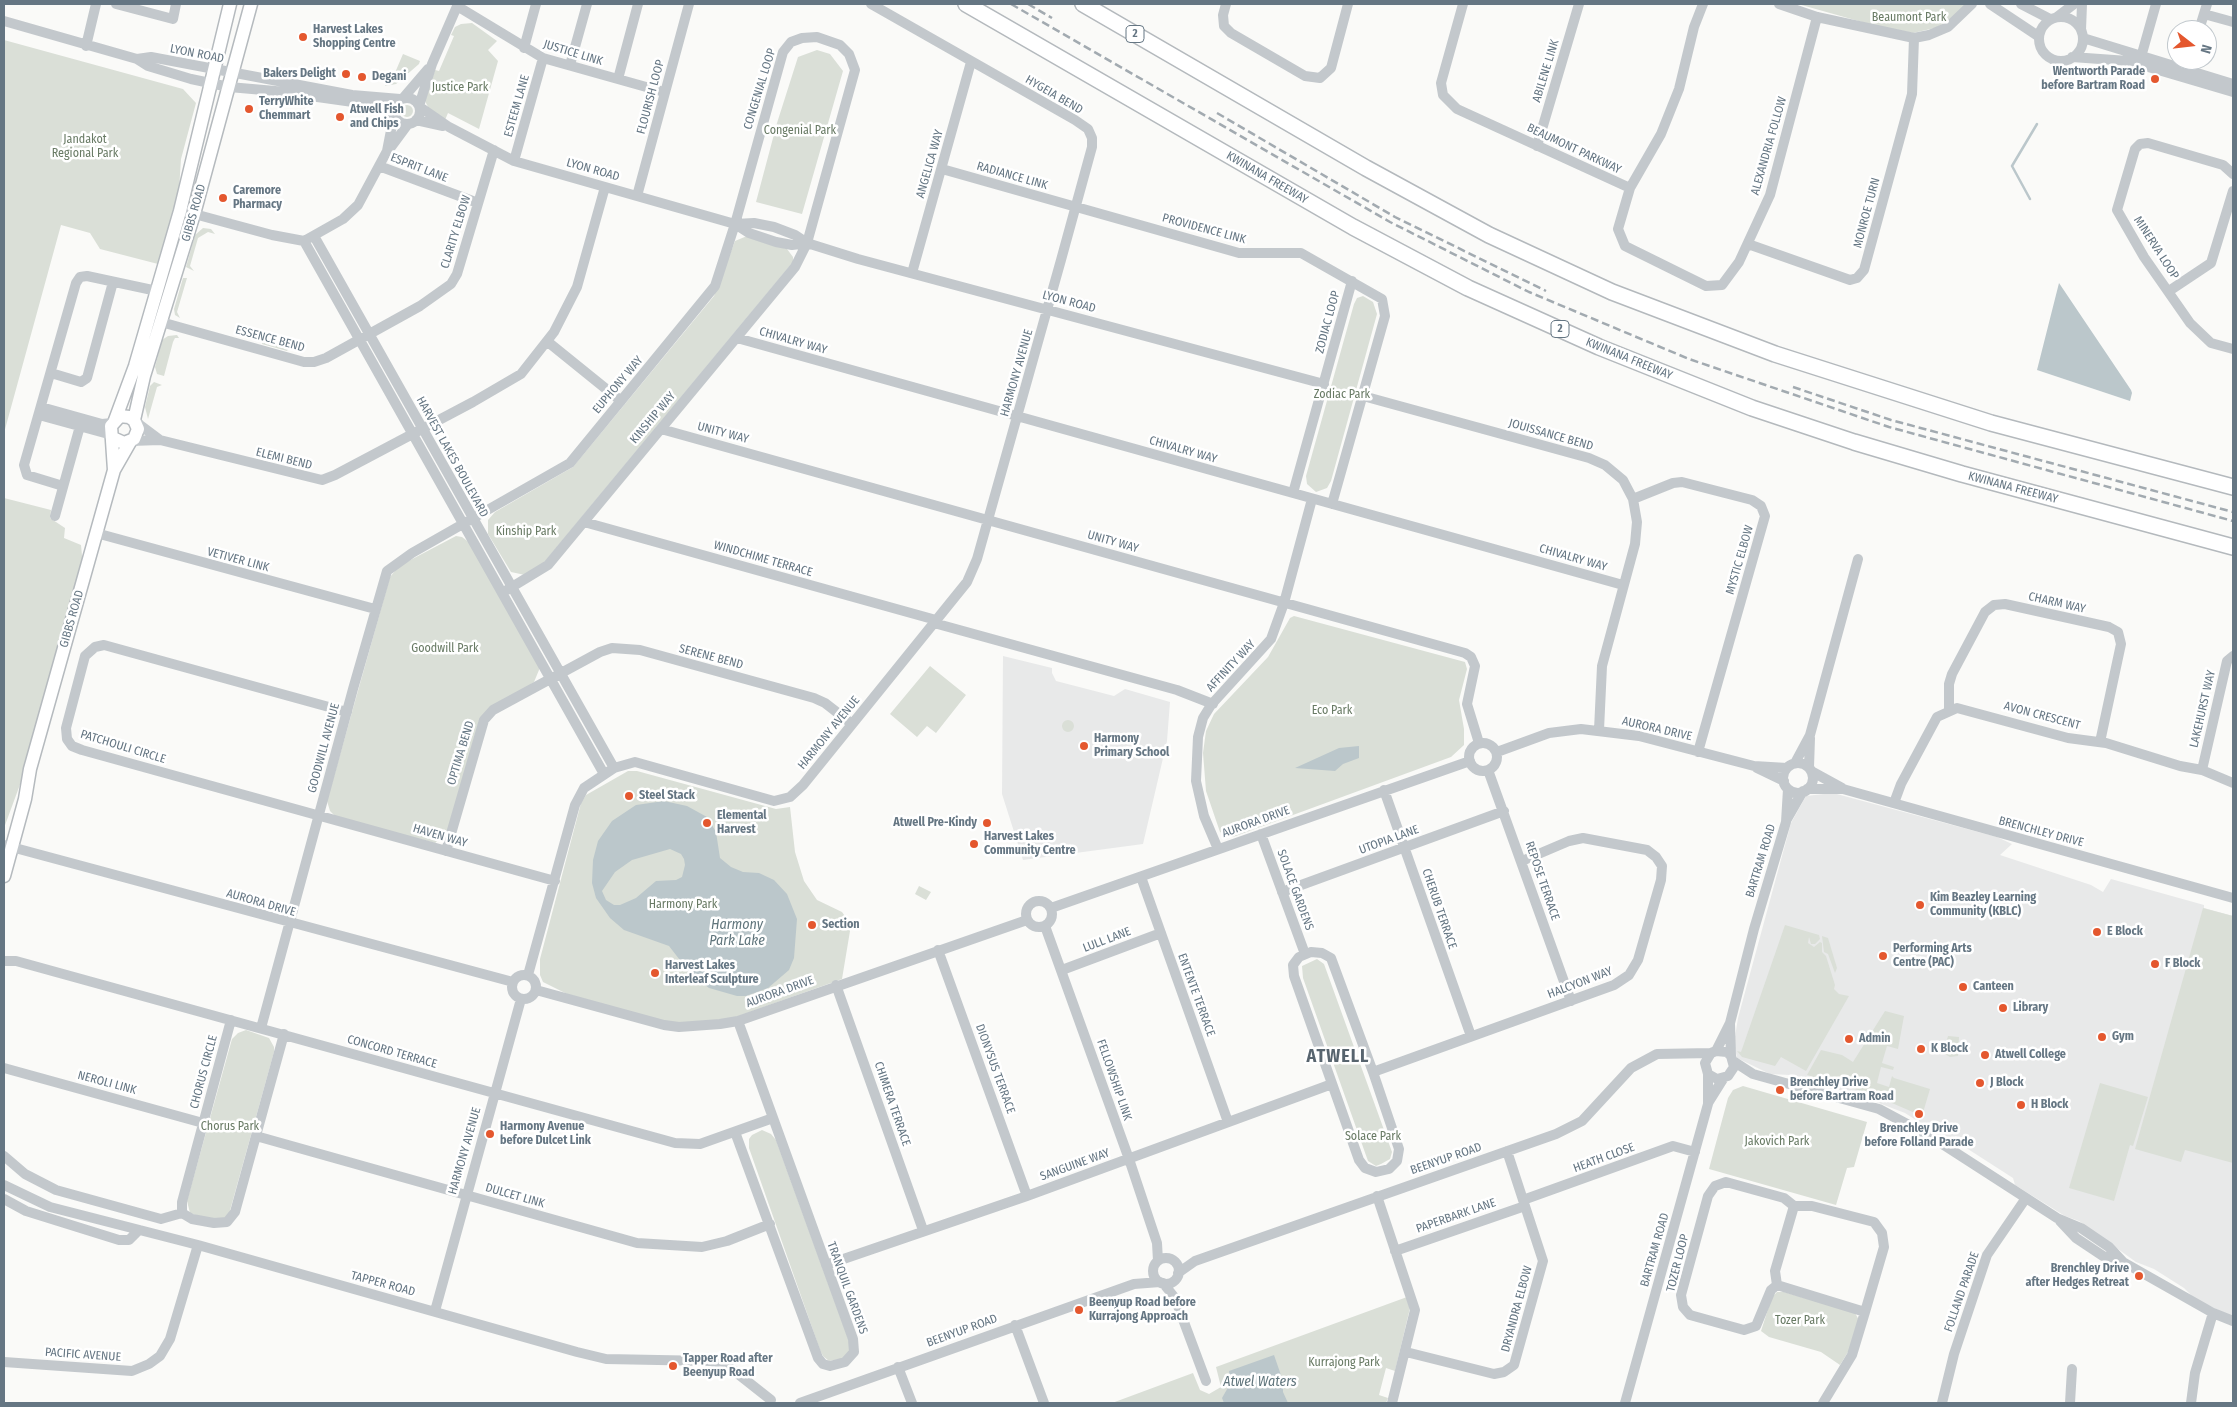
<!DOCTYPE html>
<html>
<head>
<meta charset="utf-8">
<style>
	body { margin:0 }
	#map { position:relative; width:2237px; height:1407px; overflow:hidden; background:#fafaf8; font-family:"Fira Sans Condensed",sans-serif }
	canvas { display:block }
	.frame { position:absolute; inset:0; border:5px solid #657683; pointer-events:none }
	.north { position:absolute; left:2167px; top:20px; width:50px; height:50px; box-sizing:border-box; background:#fff; border:1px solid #c1c8cd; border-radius:50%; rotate:106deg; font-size:14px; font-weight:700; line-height:20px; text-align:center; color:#657683 }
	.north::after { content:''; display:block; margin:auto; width:18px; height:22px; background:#e4572e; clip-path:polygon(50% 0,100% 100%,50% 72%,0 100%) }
</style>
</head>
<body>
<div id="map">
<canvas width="2237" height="1407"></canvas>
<div class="frame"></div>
<div class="north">N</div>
</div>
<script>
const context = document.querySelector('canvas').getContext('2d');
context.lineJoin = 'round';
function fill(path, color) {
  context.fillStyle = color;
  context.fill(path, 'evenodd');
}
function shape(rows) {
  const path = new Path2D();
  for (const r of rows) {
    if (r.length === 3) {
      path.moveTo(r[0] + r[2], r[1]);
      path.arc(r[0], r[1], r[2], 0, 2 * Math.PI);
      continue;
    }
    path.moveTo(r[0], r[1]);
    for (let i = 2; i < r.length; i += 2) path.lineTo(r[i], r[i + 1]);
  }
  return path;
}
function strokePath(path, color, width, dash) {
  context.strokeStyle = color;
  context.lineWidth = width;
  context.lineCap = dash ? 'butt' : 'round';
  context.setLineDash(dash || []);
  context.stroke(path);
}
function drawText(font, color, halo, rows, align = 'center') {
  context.font = font + ' "Fira Sans Condensed",sans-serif';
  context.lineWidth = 5;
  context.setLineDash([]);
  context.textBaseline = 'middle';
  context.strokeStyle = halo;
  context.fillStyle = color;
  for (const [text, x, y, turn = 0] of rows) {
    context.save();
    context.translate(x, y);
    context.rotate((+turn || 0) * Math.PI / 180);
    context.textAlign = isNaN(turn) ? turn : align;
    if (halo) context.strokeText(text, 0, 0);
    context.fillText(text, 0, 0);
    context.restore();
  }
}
fill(shape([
	[1003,656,1052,668,1052,673,1056,681,1114,696,1125,689,1170,702,1167,741,1143,844,1023,860,1002,794],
	[1833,793,1997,837,2012,844,2000,855,2091,885,2103,892,2111,879,2204,905,2204,908,2233,916,2233,1317,2195,1299,2184,1288,2154,1269,2136,1262,2079,1221,2065,1216,2015,1185,2013,1178,1957,1142,1947,1140,1905,1113,1847,1091,1826,1089,1814,1082,1790,1075,1770,1074,1737,1058,1734,1043,1738,1018,1791,823,1806,796]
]), '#e8e9e9');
fill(shape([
	[1798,4,1966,4,1949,21,1935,28,1913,33,1869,24],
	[472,23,497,41,488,50,498,61,479,129,448,113,445,120,429,109,425,101,435,70,439,71,454,36,451,35,455,27,461,24],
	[4,40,183,89,196,103,181,159,179,190,158,264,100,249,90,233,61,225,4,433],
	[817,50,830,54,843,71,802,214,756,202,777,123,798,57],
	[403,54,420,61,419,64,396,84,385,86,390,73,394,75],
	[407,111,6],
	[203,228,211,229,215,234,208,232,198,238,190,266,194,271,186,267,195,235],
	[747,236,787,249,793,257,793,262,542,565,525,575,511,572,488,534,488,520,495,512,573,467,714,296,735,241],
	[183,278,187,278,177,312,180,318,175,315,174,309],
	[1363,296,1373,302,1377,314,1331,481,1327,488,1316,492,1307,484,1306,476,1354,304,1357,298],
	[177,335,179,338,175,338,173,342,164,376,157,374,155,367,162,340,168,336],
	[263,340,284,346,287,341,291,345,287,351,262,344],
	[154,382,162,385,157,387,148,419,145,407,150,386],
	[4,498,51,510,50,518,65,528,64,538,81,545,83,566,29,760,4,828],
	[456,536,462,537,470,543,539,665,539,670,534,682,479,721,447,833,435,843,336,817,330,811,327,801,390,577,399,566],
	[1294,616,1465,662,1467,669,1459,700,1464,729,1464,745,1451,757,1233,837,1229,836,1220,832,1206,791,1203,753,1206,731,1214,714,1268,657,1290,618],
	[930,666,966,695,936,733,927,726,917,737,890,714],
	[1068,726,6],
	[628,771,637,771,776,809,790,807,795,852,804,881,817,900,842,912,851,925,842,979,736,1017,716,1021,675,1024,567,994,543,982,540,975,540,959,581,803,586,795],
	[919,886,931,892,926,900,915,894],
	[2203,908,2233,916,2233,1163,2185,1150,2181,1162,2135,1149],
	[1785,925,1819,935,1820,939,1815,944,1811,944,1809,937,1808,943,1814,947,1820,942,1822,943,1822,952,1826,956,1835,985,1834,989,1839,994,1849,996,1806,1071,1781,1057,1775,1066,1742,1057,1737,1051,1741,1052],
	[1822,936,1828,938,1837,968,1835,973,1828,954,1824,952],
	[1317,959,1324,964,1392,1152,1390,1159,1381,1164,1376,1166,1368,1161,1303,978,1302,966],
	[1885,1011,1904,1016,1898,1049,1887,1046,1882,1063,1894,1067,1893,1070,1881,1067,1877,1083,1889,1087,1892,1076,1894,1078,1930,1089,1922,1116,1871,1094,1807,1075,1821,1050,1842,1055,1853,1062],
	[246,1030,269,1038,274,1047,274,1052,229,1214,227,1218,215,1222,190,1213,187,1201,232,1039,238,1033],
	[1948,1036,1959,1037,1958,1056,1950,1057,1943,1053],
	[2100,1083,2148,1097,2133,1146,2130,1145,2114,1201,2069,1188],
	[1743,1086,1867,1122,1854,1167,1847,1168,1836,1205,1709,1169,1728,1098,1733,1090],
	[762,1130,771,1134,776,1140,849,1341,850,1351,846,1358,829,1361,823,1356,820,1350,749,1148,749,1139,752,1135],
	[1777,1292,1784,1292,1855,1313,1859,1320,1851,1347,1840,1365,1821,1352,1769,1337,1761,1331,1772,1297],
	[1407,1297,1410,1308,1395,1371,1386,1368,1379,1395,1388,1398,1386,1403,1112,1403,1193,1373,1200,1390,1209,1394,1221,1387,1216,1367]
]), '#dadfd7');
fill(shape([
	[2059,283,2131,390,2132,393,2130,401,2037,370],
	[1359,746,1359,758,1343,764,1335,771,1295,768,1339,748],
	[664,801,687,806,707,817,716,832,720,858,731,867,743,872,759,873,774,880,787,894,797,919,794,958,789,970,768,988,746,996,737,996,709,988,690,973,669,946,624,930,610,918,596,898,592,883,593,860,598,841,612,821,636,805],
	[670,849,681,854,684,859,685,865,682,877,676,880,656,881,636,898,620,905,614,905,606,900,602,891,615,872,632,860],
	[1274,1355,1283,1381,1283,1392,1288,1403,1224,1403,1222,1398,1230,1384,1229,1371]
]), '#bbc7cb');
strokePath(shape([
	[2030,199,2012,166,2037,124]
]), '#bbc7cb', 2.5);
const major = shape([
	[115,420,135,366,180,211,230,4],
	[134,420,144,376,194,214,251,4],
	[113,438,124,443,134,439,138,429,134,420,129,417,120,416,111,426,114,470],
	[4,876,25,799,30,769,114,470,130,442]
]);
const highway = shape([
	[966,4,1353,227,1468,288,1599,347,1752,408,1854,442,1962,474,2233,547],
	[1083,4,1366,168,1489,235,1612,292,1775,354,1991,423,2233,487]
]);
strokePath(major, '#b5babe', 15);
strokePath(highway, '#b4b9bd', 18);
strokePath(shape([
	[116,4,173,19,176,4],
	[1226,4,1223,15,1224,26,1231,33,1305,76,1320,78,1331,68,1348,4],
	[1463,4,1441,83,1443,95,1457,109,1630,188],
	[1703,4,1694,27,1679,89,1661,134,1630,188,1618,229,1625,246,1706,286,1722,285,1739,262,1770,195,1817,17],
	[1779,4,1817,17,1914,38,1929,35,1948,27,1972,4],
	[1990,4,2038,36],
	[2021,4,2050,19],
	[457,6,543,58,664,92],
	[2204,14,2233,22],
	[2061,39,22],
	[2057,17,2074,4],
	[4,21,137,59,148,66,191,79,229,87,275,91,360,103,393,112],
	[2081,30,2082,4],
	[2199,30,2207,4],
	[2083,38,2233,84],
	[86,46,96,4],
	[524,48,536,4],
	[2072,57,2128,61,2233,92],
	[2141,57,2156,4],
	[137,59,151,57,352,95,400,99],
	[570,65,587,4],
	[618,79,638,4],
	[404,97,428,69],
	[407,111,13],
	[419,106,432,64,458,4],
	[420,107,449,127,514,161,735,224,754,223,774,227,795,235,807,243,858,259,1324,384],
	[416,120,443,126],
	[1537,146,1579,4],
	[391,147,408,124],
	[514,161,543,58],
	[379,166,478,203],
	[942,169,1239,253,1301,253,1382,299,1385,316,1332,504],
	[2233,174,2223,165,2148,143,2140,144,2135,149,2117,210,2144,257,2190,323,2211,343,2233,349],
	[637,196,689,4],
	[187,212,272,235,304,241,343,219,358,205,387,151,394,115],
	[735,224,749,233,776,242,792,245,807,243],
	[314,236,614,768],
	[304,241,604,774],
	[1748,244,1850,280,1857,278,1864,270,1912,94,1914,38],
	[912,273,971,62],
	[2169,291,2211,263,2233,191],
	[161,322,304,362,314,362,326,358,420,306,451,284,457,274,494,150],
	[737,338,1623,585],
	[548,342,621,401],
	[51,373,81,382,87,378,113,282],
	[1363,396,1589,458,1605,465,1623,480,1633,499,1637,522,1635,544,1602,666,1599,730],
	[41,407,102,424,112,423],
	[39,415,112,435],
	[136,422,160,440],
	[661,429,1465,653,1471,657,1475,666,1467,704,1479,743],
	[131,441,160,440,322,480,335,475,473,402,521,374,554,332,577,287,605,187],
	[63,486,27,475,24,465,76,283,80,277,87,276,157,291],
	[1293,493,1352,281],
	[1633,499,1673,483,1682,482,1752,500,1761,506,1765,516,1698,752],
	[55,516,80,426],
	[584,522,936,620],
	[96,533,375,609],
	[934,623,1177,690,1213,704],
	[1949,710,1949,684,1952,674,1985,612,1994,605,2005,604,2109,627,2118,632,2121,644,2100,742],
	[347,712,104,645,95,647,85,656,66,728,67,739,72,746,82,750,555,881],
	[1483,757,14],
	[1497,752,1549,733,1581,729,1639,736,1754,766,1787,768],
	[1795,763,1810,735,1858,559],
	[1798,778,15],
	[1809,767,1810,738],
	[1757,768,1784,781],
	[1488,770,1571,1001],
	[2202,770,2227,661,2233,656],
	[1811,771,1842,788],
	[1807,789,1843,789,2233,898],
	[1384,790,1471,1036],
	[1894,803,1901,784,1937,717,1957,708,2068,738,2106,743,2180,766,2202,770,2233,783],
	[1787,819,1803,791],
	[1261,834,1305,954],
	[4,845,513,982],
	[1218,849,1204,816,1196,781,1198,737,1203,718,1211,705,1271,639,1284,603,1312,499],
	[446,851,484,720,493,710,600,652,612,648,640,650,814,698,825,703,852,724],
	[1141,877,1228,1122],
	[1282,892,1504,811],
	[1039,914,13],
	[1051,908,1470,761],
	[1045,926,1129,1159,1157,1243,1158,1261],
	[938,950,1027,1196],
	[1311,952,1322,953,1331,958,1373,1072,1399,1149,1397,1161,1389,1169,1376,1172,1365,1168,1359,1160,1294,976,1293,965,1299,957,1311,952],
	[4,961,16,961,675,1143,700,1144,773,1118],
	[1062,970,1161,933],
	[524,987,12],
	[528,975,575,805,584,788,614,768,635,762,774,801,790,797,803,785,967,582,977,559,1061,260,1092,147,1092,138,1088,129,1075,120,871,4],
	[836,985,923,1230],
	[536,990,664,1025,679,1027,720,1024,738,1021,1027,920],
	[231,1020,182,1202,182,1213,192,1219,214,1223,227,1222,235,1212,284,1034],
	[1730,1024,1731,1056],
	[261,1028,353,689,387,571,412,553,570,463,715,286,735,224,783,52,791,42,802,38,817,37,840,45,849,54,855,70,807,243,795,267,548,565,502,593],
	[1716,1051,1730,1023,1754,929,1786,822,1788,789],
	[1733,1061,1753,1074,1879,1109,1933,1138,2057,1218,2081,1228,2109,1247,2123,1262],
	[4,1068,203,1123],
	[1373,1072,1614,985,1629,975,1638,960,1661,880,1662,866,1656,857,1647,850,1583,838,1569,841,1522,861],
	[1708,1103,1723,1079],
	[735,1132,818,1358,823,1364,830,1366,845,1362,854,1352,853,1339,738,1021],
	[256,1136,637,1243,702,1247,727,1241,770,1224],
	[4,1156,25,1174,56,1190,161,1219,182,1213],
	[4,1185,50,1207,198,1245,577,1352,606,1359,710,1361,723,1364,733,1370,771,1400],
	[1377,1196,1415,1310,1392,1403],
	[4,1199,26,1211,119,1240,129,1240,139,1230],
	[1523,1200,1673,1146,1695,1152],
	[2060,1221,2076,1238,2103,1256,2123,1262,2213,1313,2233,1321],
	[1395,1251,1525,1206],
	[1166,1271,13],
	[826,1265,1027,1196,1332,1084],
	[1178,1273,1195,1261,1556,1134,1582,1121,1631,1068,1657,1054,1711,1053],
	[1163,1283,1175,1298,1206,1381],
	[1777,1285,1771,1290,1756,1326,1744,1330,1690,1315,1683,1307,1681,1295,1708,1196,1715,1186,1726,1182,1784,1198,1794,1206],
	[435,1311,521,999],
	[1015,1325,1044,1403],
	[1406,1352,1494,1374,1504,1372,1514,1365,1543,1261,1507,1151],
	[4,1362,132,1371,149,1364,160,1356,170,1339,198,1245],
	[898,1367,912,1403],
	[800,1403,1134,1284,1160,1282],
	[1625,1403,1708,1104,1708,1074,1705,1063,1711,1053,1716,1051,1727,1052,1731,1056,1734,1067,1728,1076,1717,1079,1708,1074],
	[1823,1403,1852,1355,1865,1312,1884,1247,1882,1233,1874,1222,1812,1206,1794,1206,1775,1271,1777,1285,1865,1312],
	[1942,1403,1954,1354,1987,1255,2026,1198],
	[2070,1403,2072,1369],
	[2191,1403,2195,1373,2213,1313]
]), '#c3c8cc', 10);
strokePath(major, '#fff', 12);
strokePath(highway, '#fff', 15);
strokePath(shape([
	[1011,4,1390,222,1529,292,1689,359,1889,427,2233,521],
	[1028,4,1052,18],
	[1217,113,1395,217,1546,291],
	[1793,387,1891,420,2233,512]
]), '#a2aab0', 2.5, [8, 4]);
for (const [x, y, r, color] of [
	[303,37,5,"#e4572e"],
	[346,74,5,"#e4572e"],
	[362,77,5,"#e4572e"],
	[2155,79,5,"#e4572e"],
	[249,109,5,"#e4572e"],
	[340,117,5,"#e4572e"],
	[223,198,5,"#e4572e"],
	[1084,746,5,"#e4572e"],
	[629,796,5,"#e4572e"],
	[707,823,5,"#e4572e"],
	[987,823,5,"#e4572e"],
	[974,844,5,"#e4572e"],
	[1920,905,5,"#e4572e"],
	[812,925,5,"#e4572e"],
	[2097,932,5,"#e4572e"],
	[1883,956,5,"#e4572e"],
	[2155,964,5,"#e4572e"],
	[655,973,5,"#e4572e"],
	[1963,987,5,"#e4572e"],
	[2003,1008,5,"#e4572e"],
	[2102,1037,5,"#e4572e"],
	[1849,1039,5,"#e4572e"],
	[1921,1049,5,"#e4572e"],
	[1985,1055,5,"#e4572e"],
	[1980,1083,5,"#e4572e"],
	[1780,1090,5,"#e4572e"],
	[2021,1105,5,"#e4572e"],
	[1919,1114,5,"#e4572e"],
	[490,1134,5,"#e4572e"],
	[2139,1276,5,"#e4572e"],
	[1079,1310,5,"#e4572e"],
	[673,1366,5,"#e4572e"]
]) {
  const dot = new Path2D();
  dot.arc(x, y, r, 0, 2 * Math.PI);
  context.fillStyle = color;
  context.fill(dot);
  strokePath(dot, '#fff', 2);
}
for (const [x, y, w] of [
	[1135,34,18],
	[1560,329,18]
]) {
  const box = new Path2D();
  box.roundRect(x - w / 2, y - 8.5, w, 17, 4);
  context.fillStyle = '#fff';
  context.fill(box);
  strokePath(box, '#657683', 1);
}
drawText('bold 11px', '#657683', null, [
	["2",1135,34],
	["2",1560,329]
]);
drawText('12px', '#687a64', '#fff', [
	["Beaumont Park",1909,18],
	["Justice Park",460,88],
	["Congenial Park",800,131],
	["Jandakot",85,140],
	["Regional Park",85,154],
	["Zodiac Park",1342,395],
	["Kinship Park",526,532],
	["Goodwill Park",445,649],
	["Eco Park",1332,711],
	["Harmony Park",683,905],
	["Chorus Park",230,1127],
	["Solace Park",1373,1137],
	["Jakovich Park",1777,1142],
	["Tozer Park",1800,1321],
	["Kurrajong Park",1344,1363]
]);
drawText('bold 12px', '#657683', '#fff', [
	["Harvest Lakes",313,30],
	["Shopping Centre",313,44],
	["Wentworth Parade",2145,72,"right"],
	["before Bartram Road",2145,86,"right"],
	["Bakers Delight",336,74,"right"],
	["Degani",372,77],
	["TerryWhite",259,102],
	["Chemmart",259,116],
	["Atwell Fish",350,110],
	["and Chips",350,124],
	["Caremore",233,191],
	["Pharmacy",233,205],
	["Harmony",1094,739],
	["Primary School",1094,753],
	["Steel Stack",639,796],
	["Elemental",717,816],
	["Harvest",717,830],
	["Atwell Pre-Kindy",977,823,"right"],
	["Harvest Lakes",984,837],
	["Community Centre",984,851],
	["Kim Beazley Learning",1930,898],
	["Community (KBLC)",1930,912],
	["Section",822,925],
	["E Block",2107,932],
	["Performing Arts",1893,949],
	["Centre (PAC)",1893,963],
	["F Block",2165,964],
	["Harvest Lakes",665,966],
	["Interleaf Sculpture",665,980],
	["Canteen",1973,987],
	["Library",2013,1008],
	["Gym",2112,1037],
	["Admin",1859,1039],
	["K Block",1931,1049],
	["Atwell College",1995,1055],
	["Brenchley Drive",1790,1083],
	["before Bartram Road",1790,1097],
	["J Block",1990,1083],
	["H Block",2031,1105],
	["Harmony Avenue",500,1127],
	["before Dulcet Link",500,1141],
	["Brenchley Drive",1919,1129,"center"],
	["before Folland Parade",1919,1143,"center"],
	["Brenchley Drive",2129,1269,"right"],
	["after Hedges Retreat",2129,1283,"right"],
	["Beenyup Road before",1089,1303],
	["Kurrajong Approach",1089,1317],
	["Tapper Road after",683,1359],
	["Beenyup Road",683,1373]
], 'left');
drawText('12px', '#657683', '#fff', [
	["JUSTICE LINK",573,53,17],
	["LYON ROAD",197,54,11],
	["ABILENE LINK",1546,71,-73],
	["CONGENIAL LOOP",760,89,-73],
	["HYGEIA BEND",1054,95,30],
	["FLOURISH LOOP",651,97,-75],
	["ESTEEM LANE",517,106,-74],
	["ALEXANDRIA FOLLOW",1769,146,-74],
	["BEAUMONT PARKWAY",1574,149,25],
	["ANGELICA WAY",930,164,-74],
	["ESPRIT LANE",419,168,21],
	["LYON ROAD",593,170,16],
	["RADIANCE LINK",1012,176,16],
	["KWINANA FREEWAY",1267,178,30],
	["GIBBS ROAD",194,213,-74],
	["MONROE TURN",1867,213,-75],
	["PROVIDENCE LINK",1204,229,15],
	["CLARITY ELBOW",456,232,-73],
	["MINERVA LOOP",2156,248,57],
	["LYON ROAD",1069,302,15],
	["ZODIAC LOOP",1328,322,-75],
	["ESSENCE BEND",270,339,15],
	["CHIVALRY WAY",793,341,16],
	["KWINANA FREEWAY",1629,359,22],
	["HARMONY AVENUE",1017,373,-74],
	["EUPHONY WAY",618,385,-50],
	["KINSHIP WAY",653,418,-50],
	["UNITY WAY",723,433,15],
	["JOUISSANCE BEND",1551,435,16],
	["CHIVALRY WAY",1183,450,16],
	["HARVEST LAKES BOULEVARD",452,457,61],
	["ELEMI BEND",284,459,14],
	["KWINANA FREEWAY",2013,488,15],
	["UNITY WAY",1113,542,16],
	["CHIVALRY WAY",1573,558,16],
	["WINDCHIME TERRACE",763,559,16],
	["VETIVER LINK",238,560,15],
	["MYSTIC ELBOW",1740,560,-74],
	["CHARM WAY",2057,603,13],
	["GIBBS ROAD",72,619,-74],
	["SERENE BEND",711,657,15],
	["AFFINITY WAY",1231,666,-47],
	["LAKEHURST WAY",2203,709,-77],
	["AVON CRESCENT",2042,716,15],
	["AURORA DRIVE",1657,729,13],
	["HARMONY AVENUE",829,733,-51],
	["PATCHOULI CIRCLE",123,747,17],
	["GOODWILL AVENUE",324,748,-75],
	["OPTIMA BEND",461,753,-73],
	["AURORA DRIVE",1256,822,-20],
	["BRENCHLEY DRIVE",2041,832,15],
	["HAVEN WAY",440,836,16],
	["UTOPIA LANE",1389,840,-20],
	["BARTRAM ROAD",1761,861,-73],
	["REPOSE TERRACE",1542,881,71],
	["SOLACE GARDENS",1295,890,70],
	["AURORA DRIVE",261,903,16],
	["CHERUB TERRACE",1439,909,71],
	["LULL LANE",1107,940,-21],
	["HALCYON WAY",1580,983,-21],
	["AURORA DRIVE",780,992,-20],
	["ENTENTE TERRACE",1196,995,70],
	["CONCORD TERRACE",392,1052,16],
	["DIONYSUS TERRACE",995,1069,70],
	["CHORUS CIRCLE",204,1072,-75],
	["FELLOWSHIP LINK",1114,1080,71],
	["NEROLI LINK",107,1083,15],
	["CHIMERA TERRACE",892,1104,71],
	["HARMONY AVENUE",465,1151,-74],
	["HEATH CLOSE",1604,1158,-20],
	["BEENYUP ROAD",1446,1159,-19],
	["SANGUINE WAY",1075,1165,-20],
	["DULCET LINK",515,1196,16],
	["PAPERBARK LANE",1456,1216,-19],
	["BARTRAM ROAD",1655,1250,-74],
	["TOZER LOOP",1678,1263,-76],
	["TAPPER ROAD",383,1284,15],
	["TRANQUIL GARDENS",847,1288,70],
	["FOLLAND PARADE",1962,1292,-71],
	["DRYANDRA ELBOW",1517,1309,-75],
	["BEENYUP ROAD",962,1331,-20],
	["PACIFIC AVENUE",83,1355,4]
]);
drawText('italic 14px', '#60757c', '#fff', [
	["Harmony",737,925],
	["Park Lake",737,941],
	["Atwel Waters",1260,1382]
]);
context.letterSpacing = '1px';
drawText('bold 18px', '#57646e', '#fff', [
	["ATWELL",1338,1057]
]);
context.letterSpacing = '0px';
</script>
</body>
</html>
